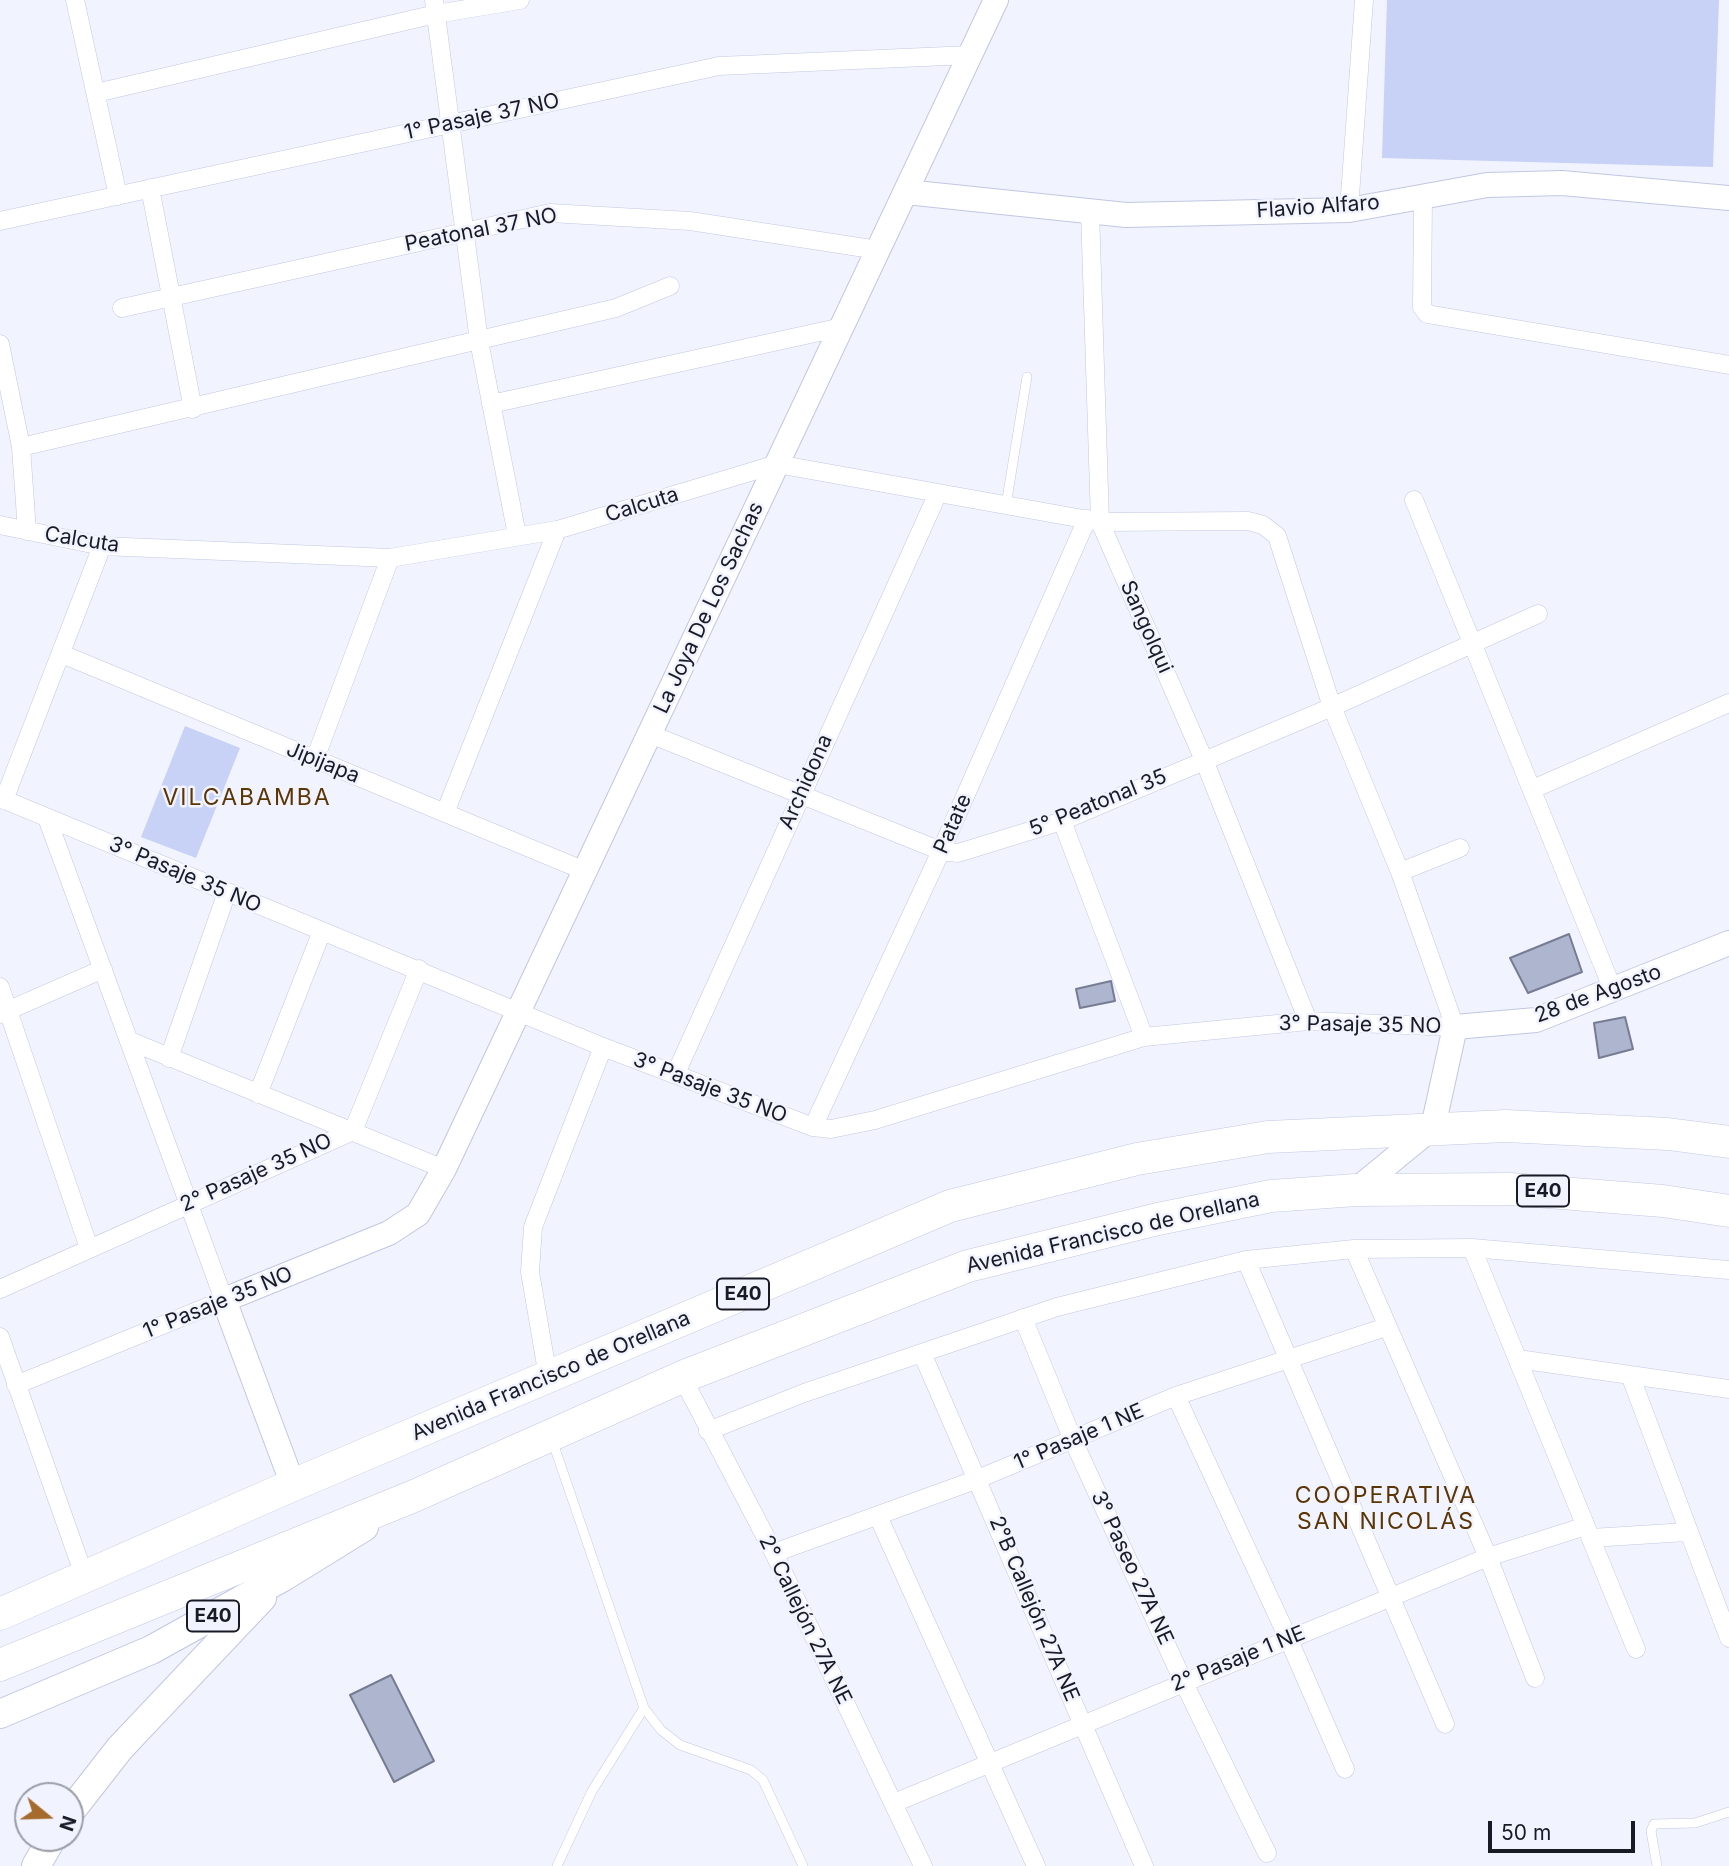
<!DOCTYPE html>
<html>
<head>
<meta charset="utf-8">
<style>
	body { margin:0 }
	#map { position:relative; width:1729px; height:1866px; overflow:hidden; background:#f1f4ff; font-family:Inter,sans-serif }
	canvas { display:block }
	.north { position:absolute; left:14px; top:1782px; width:70px; height:70px; box-sizing:border-box; background:#f1f4ff; border:2px solid #9a9da7; border-radius:50%; rotate:109deg; font-size:19px; font-weight:700; line-height:28px; text-align:center; color:#181a24 }
	.north::after { content:''; display:block; margin:auto; width:24px; height:32px; background:#a66b2c; clip-path:polygon(50% 0,100% 100%,50% 72%,0 100%) }
	.scale { position:absolute; left:1488px; top:1821px; width:147px; height:32px; box-sizing:border-box; border:4px solid #181a24; border-top:0; padding-left:9px; font-size:21px; line-height:24px; white-space:nowrap; color:#181a24; -webkit-text-stroke:5px #f1f4ff; paint-order:stroke }
</style>
</head>
<body>
<div id="map">
<canvas width="1729" height="1866"></canvas>
<div class="north">N</div>
<div class="scale">50 m</div>
</div>
<script>
const context = document.querySelector('canvas').getContext('2d');
context.lineJoin = 'round';
function fill(path, color) {
  context.fillStyle = color;
  context.fill(path, 'evenodd');
}
function shape(rows) {
  const path = new Path2D();
  for (const r of rows) {
    path.moveTo(r[0], r[1]);
    for (let i = 2; i < r.length; i += 2) path.lineTo(r[i], r[i + 1]);
  }
  return path;
}
function strokePath(path, color, width, dash) {
  context.strokeStyle = color;
  context.lineWidth = width;
  context.lineCap = dash ? 'butt' : 'round';
  context.setLineDash(dash || []);
  context.stroke(path);
}
function drawText(font, color, halo, rows, align = 'center') {
  context.font = font + ' Inter,sans-serif';
  context.lineWidth = 5;
  context.setLineDash([]);
  context.textBaseline = 'middle';
  context.strokeStyle = halo;
  context.fillStyle = color;
  for (const [text, x, y, turn = 0] of rows) {
    context.save();
    context.translate(x, y);
    context.rotate((+turn || 0) * Math.PI / 180);
    context.textAlign = isNaN(turn) ? turn : align;
    if (halo) context.strokeText(text, 0, 0);
    context.fillText(text, 0, 0);
    context.restore();
  }
}
fill(shape([
	[1387,0,1719,0,1713,167,1382,158],
	[185,726,240,748,196,858,141,837]
]), '#c8d1f6');
const building = shape([
	[1569,934,1582,972,1528,993,1510,958,1569,934],
	[1111,981,1115,1001,1080,1008,1076,989,1111,981],
	[1625,1017,1633,1049,1599,1058,1594,1023,1625,1017],
	[391,1675,434,1761,394,1782,350,1695,391,1675]
]);
fill(building, '#aeb5ce');
strokePath(building, '#767c94', 2);
const lane = shape([
	[1006,505,1027,377],
	[552,1440,644,1708,661,1730,680,1745,751,1770,763,1780,803,1866],
	[557,1866,592,1791,644,1708],
	[1657,1866,1651,1831,1654,1824,1695,1823,1729,1812]
]);
const street = shape([
	[75,0,118,196],
	[434,0,479,341,517,535],
	[96,93,436,14,520,0],
	[150,188,193,409],
	[1423,197,1422,307,1427,314,1729,365],
	[1349,210,1364,0],
	[1090,211,1100,522,1204,760,1308,1021],
	[0,221,719,66,970,55],
	[122,308,550,213,690,221,878,250],
	[0,344,21,447,27,531],
	[491,404,842,327],
	[21,447,616,308,670,286],
	[1414,500,1613,990],
	[0,525,102,546,390,558,557,530,777,464,1100,522,1248,521,1263,525,1277,536,1332,707,1400,872,1455,1027,1308,1021,1144,1037,875,1120,831,1129,813,1127,603,1047,0,798],
	[62,654,585,871],
	[650,734,941,851,958,853,1062,821,1332,707,1538,614],
	[315,759,390,558],
	[1533,789,1729,703],
	[4,800,102,546],
	[445,813,557,530],
	[1062,821,1144,1037],
	[1400,872,1460,848],
	[0,987,89,1248],
	[0,1014,103,969],
	[130,1041,444,1169],
	[169,1058,227,892],
	[676,1073,938,493],
	[258,1094,322,931],
	[813,1127,941,851,1087,519],
	[1472,1248,1636,1649],
	[1354,1249,1488,1557,1535,1678],
	[1246,1260,1445,1724],
	[0,1289,353,1131,419,969],
	[1023,1318,1073,1440,1183,1681,1267,1853],
	[0,1337,85,1578],
	[922,1353,1144,1866],
	[1518,1359,1729,1389],
	[1630,1375,1729,1638],
	[548,1377,530,1272,533,1227,603,1047],
	[682,1377,774,1553,923,1866],
	[16,1385,224,1300,47,818],
	[1176,1396,1288,1638,1345,1769],
	[708,1431,804,1393,1057,1307,1246,1260,1354,1249,1472,1248,1729,1270],
	[878,1516,1036,1866],
	[1591,1538,1687,1532],
	[774,1553,978,1479,1176,1396,1386,1327],
	[894,1803,1488,1557,1586,1526]
]);
const secondary = shape([
	[906,192,1126,215,1349,210,1487,185,1562,183,1729,198],
	[1356,1190,1433,1127,1455,1027,1536,1020,1729,943],
	[293,1485,224,1300,389,1233,418,1214,444,1169,996,0]
]);
const primary = shape([
	[0,1714,151,1650,283,1577,364,1527],
	[70,1812,120,1748,262,1598],
	[36,1866,52,1838]
]);
const highway = shape([
	[0,1614,293,1485,950,1206,1137,1159,1268,1137,1506,1126,1668,1134,1729,1142],
	[0,1665,414,1496,682,1377,968,1266,1158,1219,1271,1196,1356,1190,1510,1189,1663,1201,1729,1211]
]);
strokePath(lane, '#c1c7e2', 10);
strokePath(street, '#c1c7e2', 19);
strokePath(secondary, '#c1c7e2', 26);
strokePath(primary, '#c1c7e2', 30);
strokePath(highway, '#c1c7e2', 33);
strokePath(lane, '#fff', 9);
strokePath(street, '#fff', 18);
strokePath(secondary, '#fff', 24);
strokePath(primary, '#fff', 28);
strokePath(highway, '#fff', 32);
for (const [x, y, w] of [
	[1543,1191,52],
	[743,1294,52],
	[213,1616,52]
]) {
  const box = new Path2D();
  box.roundRect(x - w / 2, y - 15.5, w, 31, 5);
  context.fillStyle = '#f1f4ff';
  context.fill(box);
  strokePath(box, '#181a24', 2);
}
drawText('bold 19px', '#181a24', null, [
	["E40",1543,1191],
	["E40",743,1294],
	["E40",213,1616]
]);
drawText('21px', '#181a24', '#f1f4ff', [
	["1° Pasaje 37 NO",482,117,-12],
	["Flavio Alfaro",1318,207,-4],
	["Peatonal 37 NO",481,230,-11],
	["Calcuta",642,505,-17],
	["Calcuta",82,540,9],
	["La Joya De Los Sachas",709,608,-65],
	["Sangolqui",1146,627,66],
	["Jipijapa",323,763,22],
	["Archidona",806,782,-66],
	["5° Peatonal 35",1098,803,-22],
	["Patate",953,824,-66],
	["3° Pasaje 35 NO",185,875,23],
	["28 de Agosto",1598,994,-20],
	["3° Pasaje 35 NO",1360,1025,1],
	["3° Pasaje 35 NO",710,1088,21],
	["2° Pasaje 35 NO",256,1173,-24],
	["Avenida Francisco de Orellana",1113,1233,-13],
	["1° Pasaje 35 NO",218,1303,-22],
	["Avenida Francisco de Orellana",551,1376,-23],
	["1° Pasaje 1 NE",1079,1437,-23],
	["3° Paseo 27A NE",1132,1568,65],
	["2°B Callejón 27A NE",1034,1609,67],
	["2° Callejón 27A NE",805,1620,64],
	["2° Pasaje 1 NE",1238,1659,-22]
]);
context.letterSpacing = '2px';
drawText('23px', '#5c3504', '#f1f4ff', [
	["VILCABAMBA",247,798],
	["COOPERATIVA",1386,1496],
	["SAN NICOLÁS",1386,1522]
]);
context.letterSpacing = '0px';
</script>
</body>
</html>
